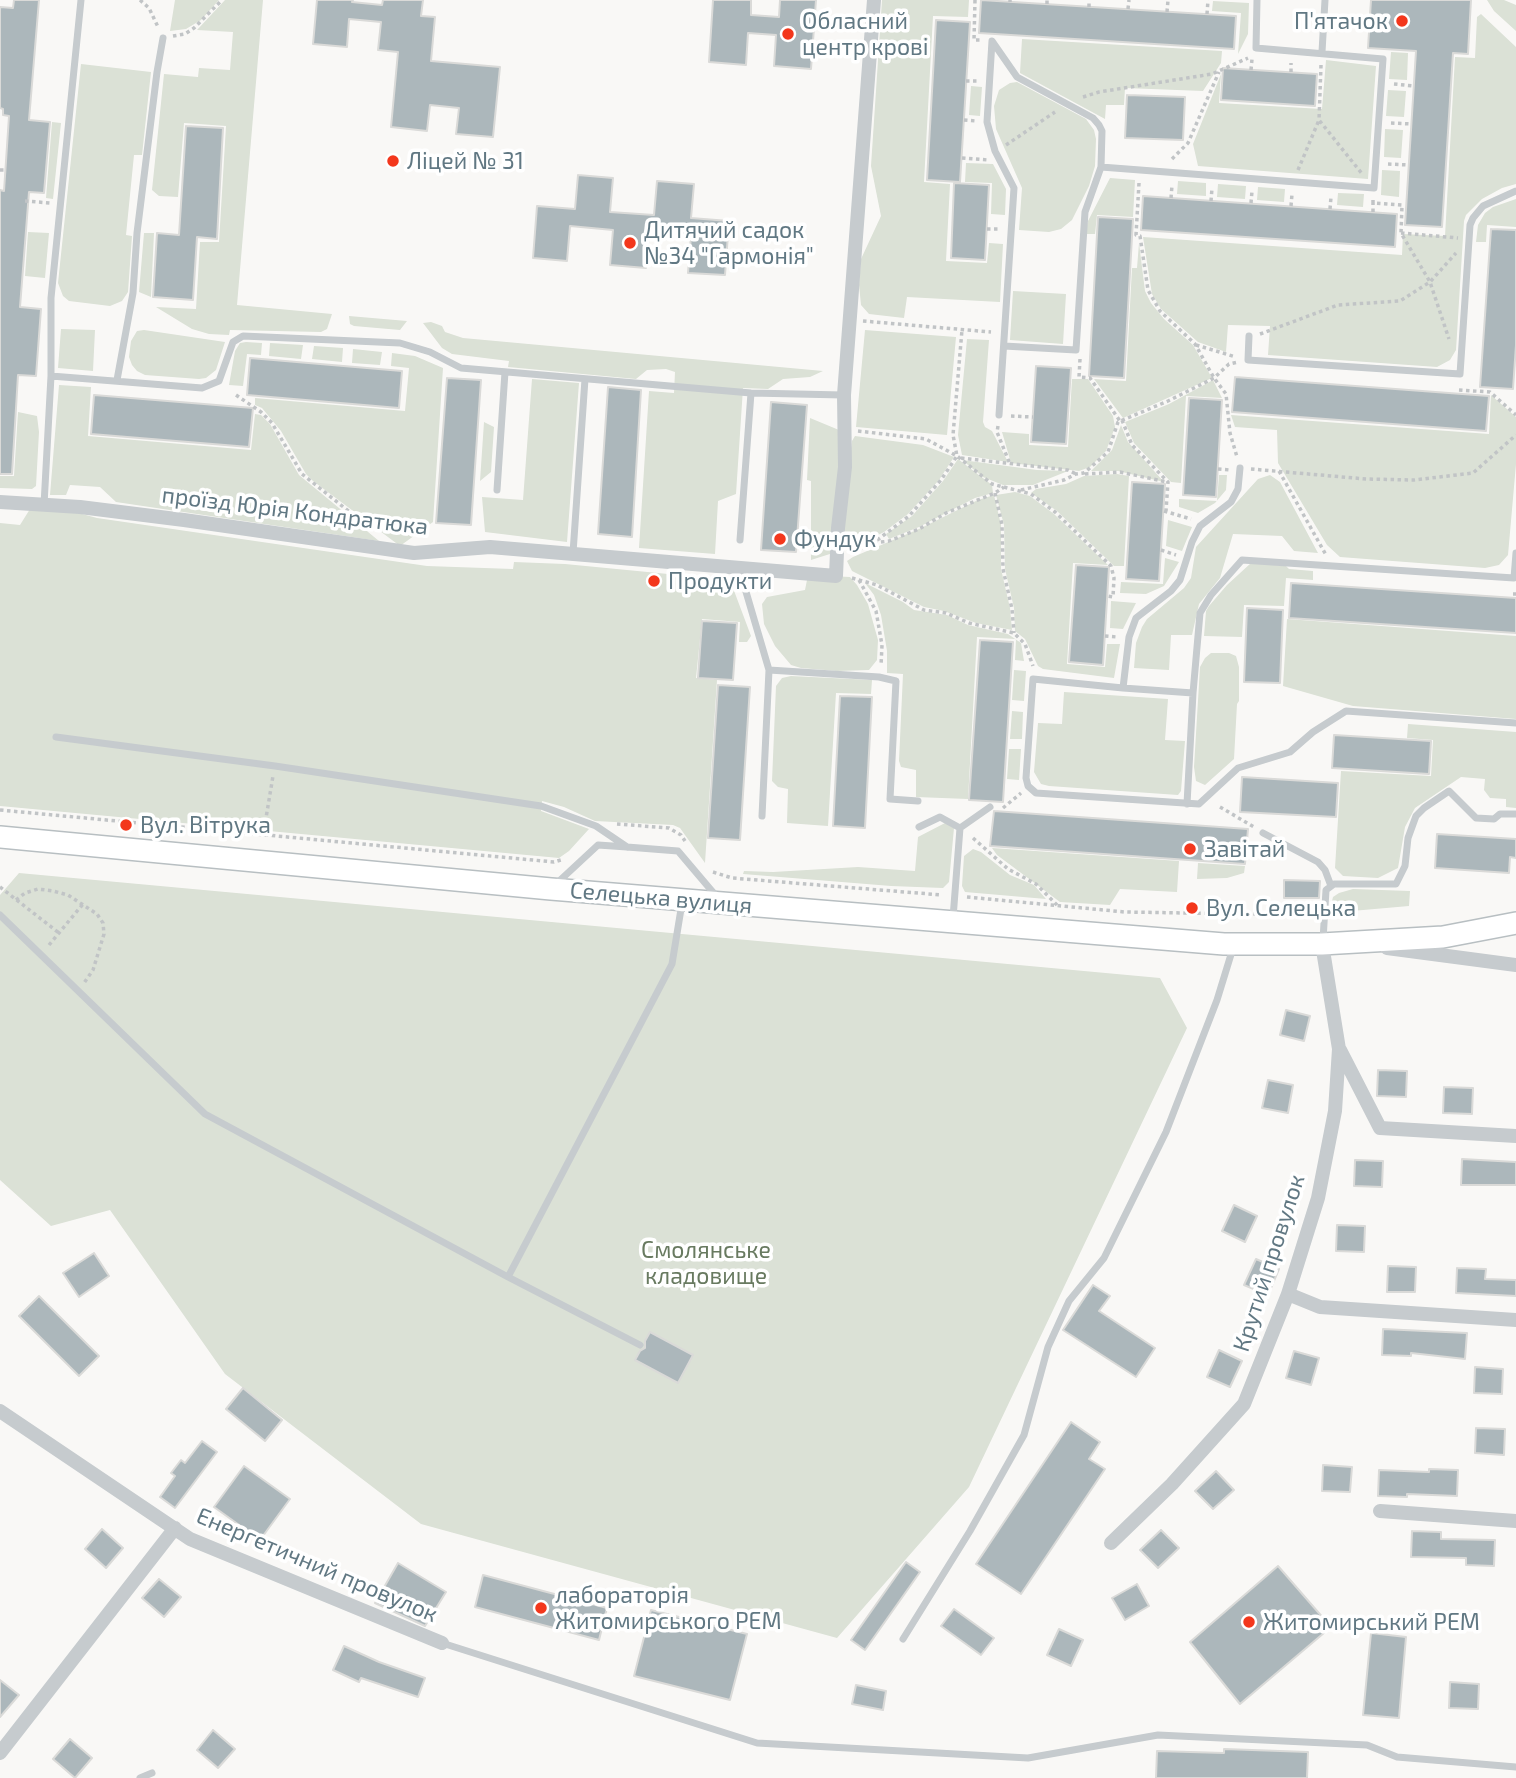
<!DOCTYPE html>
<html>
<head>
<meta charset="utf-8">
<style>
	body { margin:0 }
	canvas { display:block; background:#f9f8f6 }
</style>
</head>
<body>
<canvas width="1516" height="1778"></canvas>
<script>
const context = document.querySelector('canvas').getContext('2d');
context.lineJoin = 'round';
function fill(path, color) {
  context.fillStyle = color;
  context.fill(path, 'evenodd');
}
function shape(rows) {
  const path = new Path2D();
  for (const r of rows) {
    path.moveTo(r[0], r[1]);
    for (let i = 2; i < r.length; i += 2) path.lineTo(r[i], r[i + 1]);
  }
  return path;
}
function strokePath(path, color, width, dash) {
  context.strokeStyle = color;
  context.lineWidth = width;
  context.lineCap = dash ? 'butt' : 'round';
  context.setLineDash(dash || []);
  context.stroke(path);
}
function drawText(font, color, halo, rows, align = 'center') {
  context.font = font + ' "Exo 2",sans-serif';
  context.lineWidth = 7;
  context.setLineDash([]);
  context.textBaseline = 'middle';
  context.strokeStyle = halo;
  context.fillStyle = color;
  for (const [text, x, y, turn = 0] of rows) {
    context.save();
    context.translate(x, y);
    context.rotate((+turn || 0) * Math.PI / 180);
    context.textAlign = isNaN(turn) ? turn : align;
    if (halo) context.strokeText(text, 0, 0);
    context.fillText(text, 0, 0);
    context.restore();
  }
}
fill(shape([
	[175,0,219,0,201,20,186,29,170,31],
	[225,0,263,0,237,305,332,314,327,329,321,332,230,330,229,335,209,334,192,329,156,307,196,309,200,242,219,242,226,126,184,123,178,197,159,196,152,190,164,74,198,77,199,68,230,70,233,32,197,30],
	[882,0,969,0,968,17,933,16,924,182,950,184,946,261,987,263,989,243,1003,244,1000,302,907,297,904,318,869,314,861,305,859,285,861,259,881,216,871,166],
	[1487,0,1504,0,1516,5,1516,31,1494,11],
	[1213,1,1249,3,1248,34,1238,54,1241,13,1212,11],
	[1481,14,1516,47,1516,184,1502,188,1482,199,1466,215,1464,221,1456,350,1450,360,1437,367,1268,355,1270,326,1228,325,1226,352,1198,342,1161,309,1152,294,1143,237,1402,255,1403,234,1445,236,1455,57,1475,58,1477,17],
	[1022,39,1222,51,1221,63,1203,91,1125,88,1124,105,1106,105,1105,119,1020,73],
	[1391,52,1408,53,1407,80,1389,79],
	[1326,60,1376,66,1368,179,1198,166,1193,144,1221,74,1219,103,1322,109],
	[81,64,151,72,142,155,134,155,126,235,132,236,128,292,122,301,110,306,69,301,63,296,58,283],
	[1017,82,1086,119,1094,130,1096,139,1095,166,1089,186,1072,220,1061,229,1049,232,1019,230,1022,188,996,129,994,106,999,90,1010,83],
	[971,86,982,87,980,116,969,115],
	[1388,90,1406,91,1404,117,1386,116],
	[52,122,61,123,53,199,46,198],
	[1385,129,1403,130,1401,158,1384,157],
	[966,163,993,164,1006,189,1005,215,991,214,992,183,965,182],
	[1382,170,1400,171,1399,197,1381,195],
	[1110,178,1135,180,1133,217,1097,215,1095,234,1085,234,1088,221],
	[1178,181,1206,183,1206,196,1177,194],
	[1218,184,1246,186,1245,199,1217,197],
	[1258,187,1285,189,1284,202,1257,200],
	[1338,193,1364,194,1363,207,1337,205],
	[1516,199,1516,227,1487,225,1486,242,1476,242,1478,225,1485,213,1493,207],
	[28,232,49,233,45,278,25,276],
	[144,233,154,233,151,297,139,292],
	[1139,243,1145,291,1151,303,1164,319,1193,345,1212,378,1123,418,1094,379,1126,381,1132,268,1137,268],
	[1013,291,1066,294,1063,344,1010,340],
	[349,316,407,321,400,330,354,326,350,324],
	[431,322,442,326,445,332,463,338,823,371,810,377,783,379,768,389,743,388,736,494,718,501,715,554,639,548,649,391,674,393,675,372,666,369,647,370,636,379,508,367,509,361,452,354,442,348,423,323],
	[61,329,95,330,93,371,58,368],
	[144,330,225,342,216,370,206,378,199,379,145,375,137,371,132,365,129,357,131,341,137,331],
	[865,330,956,337,947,435,856,427],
	[967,339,989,340,983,422,985,427,992,431,1008,462,962,455,958,435],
	[246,342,262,343,261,355,247,354,243,386,229,385,235,351,240,343],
	[270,343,303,345,301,359,269,356],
	[314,346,343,348,342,362,312,359],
	[353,349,382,352,380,365,352,363],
	[392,353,415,356,443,368,433,522,400,546,313,481,306,474,281,431,262,408,255,405,255,398,405,411,409,368,391,366],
	[532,379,579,383,567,542,485,532,482,497,523,500],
	[1072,379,1088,379,1113,416,1115,427,1106,451,1090,467,1079,471,1011,463,1002,432,1029,434,1029,445,1068,447],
	[1213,380,1222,398,1186,396,1181,483,1171,482,1134,443,1125,422,1169,404],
	[59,385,91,387,88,436,251,450,255,414,261,415,270,424,299,475,379,541,116,502,100,487,70,485,66,495,50,495],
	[1491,395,1516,417,1516,464,1508,555,1499,565,1485,568,1340,557,1327,545,1278,463,1277,430,1235,427,1231,415,1489,434],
	[18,412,37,416,39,432,36,486,32,489,0,488,0,476,14,476],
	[810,418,839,430,840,467,833,553,811,560,811,481,807,480],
	[484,422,494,427,491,472,480,481],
	[1121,425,1128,442,1164,482,1118,471,1091,471,1112,450],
	[855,436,923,445,954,457,939,480,908,514,884,532,846,551,843,526,852,441],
	[958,459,992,485,993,493,975,498,919,527,889,539,886,534,912,516,943,481],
	[962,460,1037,470,1068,471,1033,485,1003,485,983,477],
	[1117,474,1129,476,1124,566,1114,566,1057,511,1031,493,1036,489,1066,484,1084,476],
	[1219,475,1227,475,1226,490,1215,503,1198,513,1179,507,1179,499,1217,501],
	[1270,475,1280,482,1318,553,1294,551,1282,536,1233,534,1220,578,1199,604,1192,635,1171,635,1169,670,1134,668,1136,643,1142,627,1147,619,1184,588,1191,578,1196,547,1258,479],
	[1015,492,1030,496,1054,514,1108,565,1073,563,1067,664,1105,667,1107,644,1120,644,1114,678,1043,669,1038,666,1025,639,1015,631,1014,608,1005,569,1004,525,996,495],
	[994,495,1001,525,1001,569,1010,608,1012,630,976,623,944,611,924,607,852,571,847,561,853,557,919,529,978,500],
	[30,509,71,511,97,518,427,566,513,569,514,562,565,564,730,580,751,636,747,642,739,642,740,622,702,619,696,678,717,680,705,863,680,828,673,825,595,821,564,807,542,801,541,811,589,829,569,851,559,858,0,806,0,523,20,525],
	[1168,520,1192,527,1182,551,1166,546],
	[1165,558,1179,562,1164,586,1146,594,1120,593,1121,582,1163,584],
	[1251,563,1286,566,1289,569,1313,571,1313,580,1286,578,1284,606,1244,605,1242,637,1204,636,1206,611,1209,606,1227,585],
	[808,575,850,577,857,585,868,604,878,640,877,660,869,670,837,671,801,668,791,665,775,646,764,624,762,604,767,597,805,590],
	[865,583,903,602,914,610,947,615,968,625,1008,634,1021,643,1024,661,1015,660,1016,639,977,637,968,799,916,797,916,770,901,767,899,761,903,674,887,673,887,651,881,615,874,595],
	[1111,601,1136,603,1123,629,1110,628],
	[1287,619,1516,636,1516,719,1353,706,1283,686],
	[1211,653,1229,653,1236,656,1239,667,1239,701,1237,704,1234,759,1205,785,1196,781,1194,767,1200,667,1205,658],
	[1014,670,1026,671,1024,701,1012,700],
	[791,676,872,680,871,694,836,693,828,826,787,823,788,789,778,787,772,781,776,686,782,678],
	[1064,692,1168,699,1165,740,1185,741,1181,791,1178,795,1049,786,1041,784,1034,772,1038,723,1062,724],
	[1012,711,1023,712,1022,739,1010,739],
	[1408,724,1516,732,1516,808,1506,807,1506,799,1490,798,1484,790,1485,779,1461,777,1415,808,1405,827,1398,868,1378,878,1343,876,1335,868,1341,771,1431,776,1433,740,1407,738],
	[1009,749,1021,749,1019,780,1007,779],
	[945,823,954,828,949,882,943,888,891,886,743,874,744,871,773,872,858,867,915,871,918,837],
	[992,848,1179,861,1177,892,1120,889,1110,905,1060,902,997,855],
	[973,849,981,852,1010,875,1034,885,1046,899,965,892,962,886,964,856],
	[1198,863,1245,866,1244,873,1227,878,1197,879],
	[19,873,1160,978,1187,1028,969,1487,837,1638,421,1524,225,1374,110,1210,51,1226,0,1180,0,895],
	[1353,889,1410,891,1409,906,1329,913,1333,897,1339,893]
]), '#dbe1d6');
const building = shape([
	[14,0,39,0,29,120,50,122,44,193,29,192,20,307,41,309,36,376,18,375,12,474,0,474,0,190,4,191,9,116,3,115,3,109,0,108,0,7,13,8,14,0],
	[317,0,353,0,352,2,382,5,383,0,423,0,421,16,435,17,431,61,500,67,493,137,456,134,459,108,430,105,427,131,391,127,398,52,378,50,381,22,349,19,347,47,313,44,317,0],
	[713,0,751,0,751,15,779,17,780,0,816,0,811,69,774,66,776,35,748,33,746,65,709,62,713,0],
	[981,0,1236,16,1234,49,979,33,981,0],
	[1371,0,1471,0,1468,54,1453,53,1442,227,1405,225,1416,51,1368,48,1371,0],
	[936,20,970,22,960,182,927,180,936,20],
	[1223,68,1317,74,1315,106,1221,100,1223,68],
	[1127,95,1185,97,1183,140,1125,138,1127,95],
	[186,126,223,128,217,239,197,237,193,300,153,297,157,233,179,235,186,126],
	[578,175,613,178,610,212,654,215,657,181,694,184,691,218,729,221,725,275,688,273,691,236,649,233,646,268,610,265,613,230,570,226,567,261,533,258,537,206,575,209,578,175],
	[954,183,989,185,985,260,951,258,954,183],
	[1143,196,1397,214,1395,247,1141,230,1143,196],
	[1098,217,1133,219,1124,378,1089,376,1098,217],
	[1491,229,1516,230,1516,345,1513,389,1480,387,1491,229],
	[250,358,402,371,399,408,247,395,250,358],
	[1036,366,1071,368,1066,444,1031,442,1036,366],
	[1235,377,1489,396,1486,431,1232,412,1235,377],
	[447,378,481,380,471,525,436,523,447,378],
	[608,387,641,390,632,537,598,534,608,387],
	[94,395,253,408,249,447,91,434,94,395],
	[1189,398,1222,400,1216,497,1183,495,1189,398],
	[771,402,807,405,796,552,761,550,771,402],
	[1132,482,1165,484,1159,581,1126,579,1132,482],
	[1076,565,1109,567,1103,665,1069,662,1076,565],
	[1291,583,1516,598,1516,633,1289,618,1291,583],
	[1247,608,1283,610,1280,683,1244,682,1247,608],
	[702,621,737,623,733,680,698,678,702,621],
	[980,640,1013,642,1003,802,969,800,980,640],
	[718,685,750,687,740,840,708,838,718,685],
	[840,696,872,697,865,828,833,826,840,696],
	[1334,735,1431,741,1429,774,1332,768,1334,735],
	[1242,777,1338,783,1336,817,1240,812,1242,777],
	[994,811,1248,829,1245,864,990,846,994,811],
	[1437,834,1516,839,1516,858,1510,857,1509,873,1435,868,1437,834],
	[1284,880,1320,881,1319,898,1284,898,1284,880],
	[1286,1010,1310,1016,1304,1041,1280,1035,1286,1010],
	[1378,1070,1407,1071,1406,1097,1377,1096,1378,1070],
	[1268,1080,1293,1085,1288,1113,1262,1108,1268,1080],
	[1444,1087,1473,1088,1472,1114,1443,1113,1444,1087],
	[1462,1159,1516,1162,1516,1185,1461,1185,1462,1159],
	[1355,1160,1383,1161,1382,1187,1354,1186,1355,1160],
	[1234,1205,1257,1216,1245,1242,1222,1231,1234,1205],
	[1337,1225,1365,1226,1364,1252,1336,1251,1337,1225],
	[94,1253,109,1276,79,1297,63,1273,94,1253],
	[1256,1259,1279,1269,1268,1295,1244,1285,1256,1259],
	[1388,1266,1416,1267,1415,1292,1387,1292,1388,1266],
	[1457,1268,1486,1269,1485,1279,1516,1280,1516,1296,1456,1293,1457,1268],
	[1093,1285,1110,1296,1099,1311,1155,1348,1136,1377,1063,1330,1093,1285],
	[39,1296,99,1356,79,1376,19,1316,39,1296],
	[1383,1329,1467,1333,1465,1359,1411,1353,1411,1356,1382,1355,1383,1329],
	[650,1332,693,1355,678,1383,635,1360,640,1351,645,1348,645,1341,650,1332],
	[1219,1350,1242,1361,1230,1387,1207,1377,1219,1350],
	[1294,1351,1319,1358,1311,1385,1286,1378,1294,1351],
	[1475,1367,1503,1369,1502,1394,1474,1393,1475,1367],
	[243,1388,282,1420,265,1441,226,1409,243,1388],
	[1071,1422,1100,1442,1089,1459,1105,1469,1021,1594,976,1564,1071,1422],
	[1476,1428,1505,1429,1504,1455,1475,1453,1476,1428],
	[202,1441,217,1452,175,1508,160,1497,175,1476,171,1473,181,1460,185,1463,202,1441],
	[1323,1465,1352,1467,1350,1492,1322,1491,1323,1465],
	[244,1466,290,1499,260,1540,214,1507,244,1466],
	[1429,1469,1458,1470,1457,1496,1407,1494,1407,1497,1378,1496,1379,1470,1429,1472,1429,1469],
	[1216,1471,1234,1490,1213,1509,1195,1491,1216,1471],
	[102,1529,123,1548,106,1568,85,1549,102,1529],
	[1161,1530,1179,1548,1158,1568,1140,1550,1161,1530],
	[1412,1531,1441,1532,1441,1539,1495,1540,1494,1566,1466,1565,1466,1558,1411,1557,1412,1531],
	[906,1562,920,1572,865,1650,851,1640,906,1562],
	[398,1563,446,1592,425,1626,375,1603,398,1563],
	[1278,1566,1331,1627,1240,1704,1190,1642,1278,1566],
	[483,1575,607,1608,599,1640,475,1607,483,1575],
	[159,1579,181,1597,164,1617,142,1598,159,1579],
	[1137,1584,1149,1606,1125,1620,1112,1598,1137,1584],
	[954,1609,994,1638,981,1655,941,1626,954,1609],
	[651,1610,747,1634,730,1700,634,1676,651,1610],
	[1059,1629,1083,1640,1071,1666,1047,1655,1059,1629],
	[1371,1633,1406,1637,1399,1718,1363,1715,1371,1633],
	[344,1646,379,1662,425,1678,418,1697,361,1678,359,1682,333,1670,344,1646],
	[0,1680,19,1695,0,1717,0,1680],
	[1450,1682,1479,1684,1478,1709,1449,1708,1450,1682],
	[856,1685,886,1691,883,1710,852,1704,856,1685],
	[213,1730,235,1749,218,1768,197,1750,213,1730],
	[70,1739,92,1758,75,1778,53,1759,70,1739],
	[1224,1749,1308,1752,1307,1778,1156,1778,1157,1751,1224,1753,1224,1749]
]);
fill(building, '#acb7bb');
strokePath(building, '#dadad8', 2);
const secondary = shape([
	[0,837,551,889,1224,944,1322,944,1443,937,1516,923]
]);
strokePath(secondary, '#b8bfc2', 24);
strokePath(shape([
	[140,0,149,8,158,27],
	[975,0,974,40,981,40],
	[1010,2,1010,0],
	[1047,4,1047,0],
	[1089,7,1089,0],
	[1128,9,1129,0],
	[1167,12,1168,0],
	[1207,14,1208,0],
	[173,36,185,34,194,28,222,0],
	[1321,65,1319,120,1363,175],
	[1251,70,1252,59],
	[1291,72,1291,63],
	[966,81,978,81],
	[1394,84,1414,86],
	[1083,97,1099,92,1212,74,1248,58],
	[964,120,976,121],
	[1391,123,1412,124],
	[1006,145,1055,112],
	[962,158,988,160],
	[1172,159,1188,143,1219,72],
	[1388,164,1409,165],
	[0,170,5,170],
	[1298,170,1319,120],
	[1139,183,1136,235,1140,236,1148,290,1160,311,1195,344,1214,378,1226,394,1230,433,1237,457],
	[1171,198,1172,185],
	[1373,200,1373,203,1402,205,1401,233,1430,282,1449,339],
	[25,201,50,203],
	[1211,201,1212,188],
	[1251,203,1252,191],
	[1291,206,1292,194],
	[1330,209,1331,197],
	[1373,212,1373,203],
	[987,229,999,229],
	[1401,233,1458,238],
	[863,321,991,332],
	[1260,334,1338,305,1400,301,1430,282,1456,253],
	[1196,345,1236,357],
	[1080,359,1079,377,1090,378,1120,421],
	[1459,390,1490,392,1516,415],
	[236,395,261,412,272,423,302,474,371,529],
	[1011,416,1033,417],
	[1122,420,1132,445,1168,482,1166,511],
	[998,426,997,432,1010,464],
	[858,431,926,439,957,456,992,484,1031,494,1055,512,1111,566,1114,578,1113,597,1107,596],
	[961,458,1068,470,1076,474],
	[1218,469,1230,470],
	[1251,469,1366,479,1414,480,1473,473,1516,435],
	[1279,471,1326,555],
	[1085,474,1120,472,1167,482],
	[1021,490,1064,480,1076,474,1084,473,1108,452,1118,422,1168,401,1214,378,1229,364,1238,362],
	[995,493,1002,525,1003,569,1012,609,1014,633],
	[1164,511,1191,519],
	[874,543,889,541,919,529,946,513,995,493,1004,487],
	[1161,550,1176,555],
	[852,552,872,544,909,516,941,480,957,456,953,435,962,330],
	[852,578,877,585,924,610,946,613,969,623,1014,633,1025,644,1033,666],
	[859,580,876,611,882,645,881,666],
	[1513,594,1516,594],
	[1105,636,1117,637],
	[1220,807,1254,827],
	[1003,808,1021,793],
	[0,810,554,862,564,859],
	[617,824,669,828,681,835,685,841],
	[263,836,273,776],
	[973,838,1008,869,1036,884,1057,905],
	[713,872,732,878,942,895],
	[0,887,59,933],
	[967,897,1125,912,1312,915],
	[16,900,25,893,38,889,53,891,68,895,97,914,103,923,104,934,93,970,84,983],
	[49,945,83,904]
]), '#c1c4c6', 3.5, [3.5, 3.5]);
strokePath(shape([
	[1322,52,1325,0],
	[1249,336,1248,360,1460,374,1470,225,1473,218,1483,206,1516,191],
	[1004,346,1076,350,1085,212,1101,167,1374,188,1383,59,1256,48,1257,0],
	[51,376,51,298,81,0],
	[117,380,133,293,137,233,157,72,163,38],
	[999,415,1014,188,995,151,987,122,992,41,1017,77,1093,118,1099,125,1102,131,1101,167],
	[1240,468,1238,489,1231,502,1200,526,1192,542,1180,580,1171,591,1136,618,1129,637,1123,688,1033,679,1026,778,1028,786,1036,793,1199,804,1238,768,1290,752,1313,732,1346,711,1516,723],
	[497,490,505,372],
	[44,505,51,376,202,388,219,381,233,342,243,336,400,343,430,352,461,368,751,393,843,395],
	[740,540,751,393],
	[573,553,585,379],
	[739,568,769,670,762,816],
	[769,670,879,677,896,681,890,799,918,801],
	[1123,688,1193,693,1187,804],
	[1193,693,1200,613,1211,595,1242,560,1514,578,1516,553],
	[56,737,275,766,541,806,596,826,627,847],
	[919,827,940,817,960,828],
	[960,828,990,807],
	[1263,833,1318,862,1325,870,1331,886],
	[556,884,598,845,627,847,678,851,717,897],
	[0,915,205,1114,508,1277,640,1345],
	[953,918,960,828],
	[1323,940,1326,890,1334,884,1396,884,1405,866,1408,838,1416,816,1424,808,1449,791,1476,818,1494,819,1500,814,1516,814],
	[508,1277,672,964,682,903],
	[903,1639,970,1531,1024,1435,1048,1347,1069,1301,1104,1258,1166,1132,1217,1000,1233,948],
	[442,1643,757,1743,1028,1758,1158,1735,1367,1745,1397,1757,1516,1767],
	[140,1778,152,1773]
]), '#c6cbce', 7);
strokePath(shape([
	[0,502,80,507,184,520,414,553,490,547,836,576,838,528,845,467,844,395,874,0],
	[1387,948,1516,965],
	[1340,1050,1380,1128,1516,1136],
	[1288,1294,1320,1307,1516,1320],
	[0,1411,190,1539,442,1643],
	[1380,1511,1516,1521],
	[1111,1543,1172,1484,1244,1404,1288,1294,1318,1198,1335,1111,1339,1049,1322,944,1328,944],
	[0,1753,175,1528]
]), '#c6cbce', 14);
strokePath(secondary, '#fff', 21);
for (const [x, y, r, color] of [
	[1402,21,7,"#f3371c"],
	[788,34,7,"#f3371c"],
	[393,161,7,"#f3371c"],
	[630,243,7,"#f3371c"],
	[780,539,7,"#f3371c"],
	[654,581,7,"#f3371c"],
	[126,825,7,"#f3371c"],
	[1190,849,7,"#f3371c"],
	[1192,908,7,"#f3371c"],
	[541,1608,7,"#f3371c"],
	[1249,1622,7,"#f3371c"]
]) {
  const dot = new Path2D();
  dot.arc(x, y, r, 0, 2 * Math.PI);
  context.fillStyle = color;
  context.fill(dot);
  strokePath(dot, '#fff', 2.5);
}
drawText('23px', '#617883', '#fff', [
	["Обласний",802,21],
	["центр крові",802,47],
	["П'ятачок",1388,21,"right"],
	["Ліцей № 31",407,161],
	["Дитячий садок",644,230],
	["№34 \"Гармонія\"",644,256],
	["Фундук",794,539],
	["Продукти",668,581],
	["Вул. Вітрука",140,825],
	["Завітай",1204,849],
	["Вул. Селецька",1206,908],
	["лабораторія",555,1595],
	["Житомирського РЕМ",555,1621],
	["Житомирський РЕМ",1263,1622]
], 'left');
drawText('23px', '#617883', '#fff', [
	["проїзд Юрія Кондратюка",295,511,7],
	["Селецька вулиця",661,898,5],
	["Крутий провулок",1269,1263,-72],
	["Енергетичний провулок",317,1565,23]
]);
drawText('23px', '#687a60', '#fff', [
	["Смолянське",706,1250],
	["кладовище",706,1276]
]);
</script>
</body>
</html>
